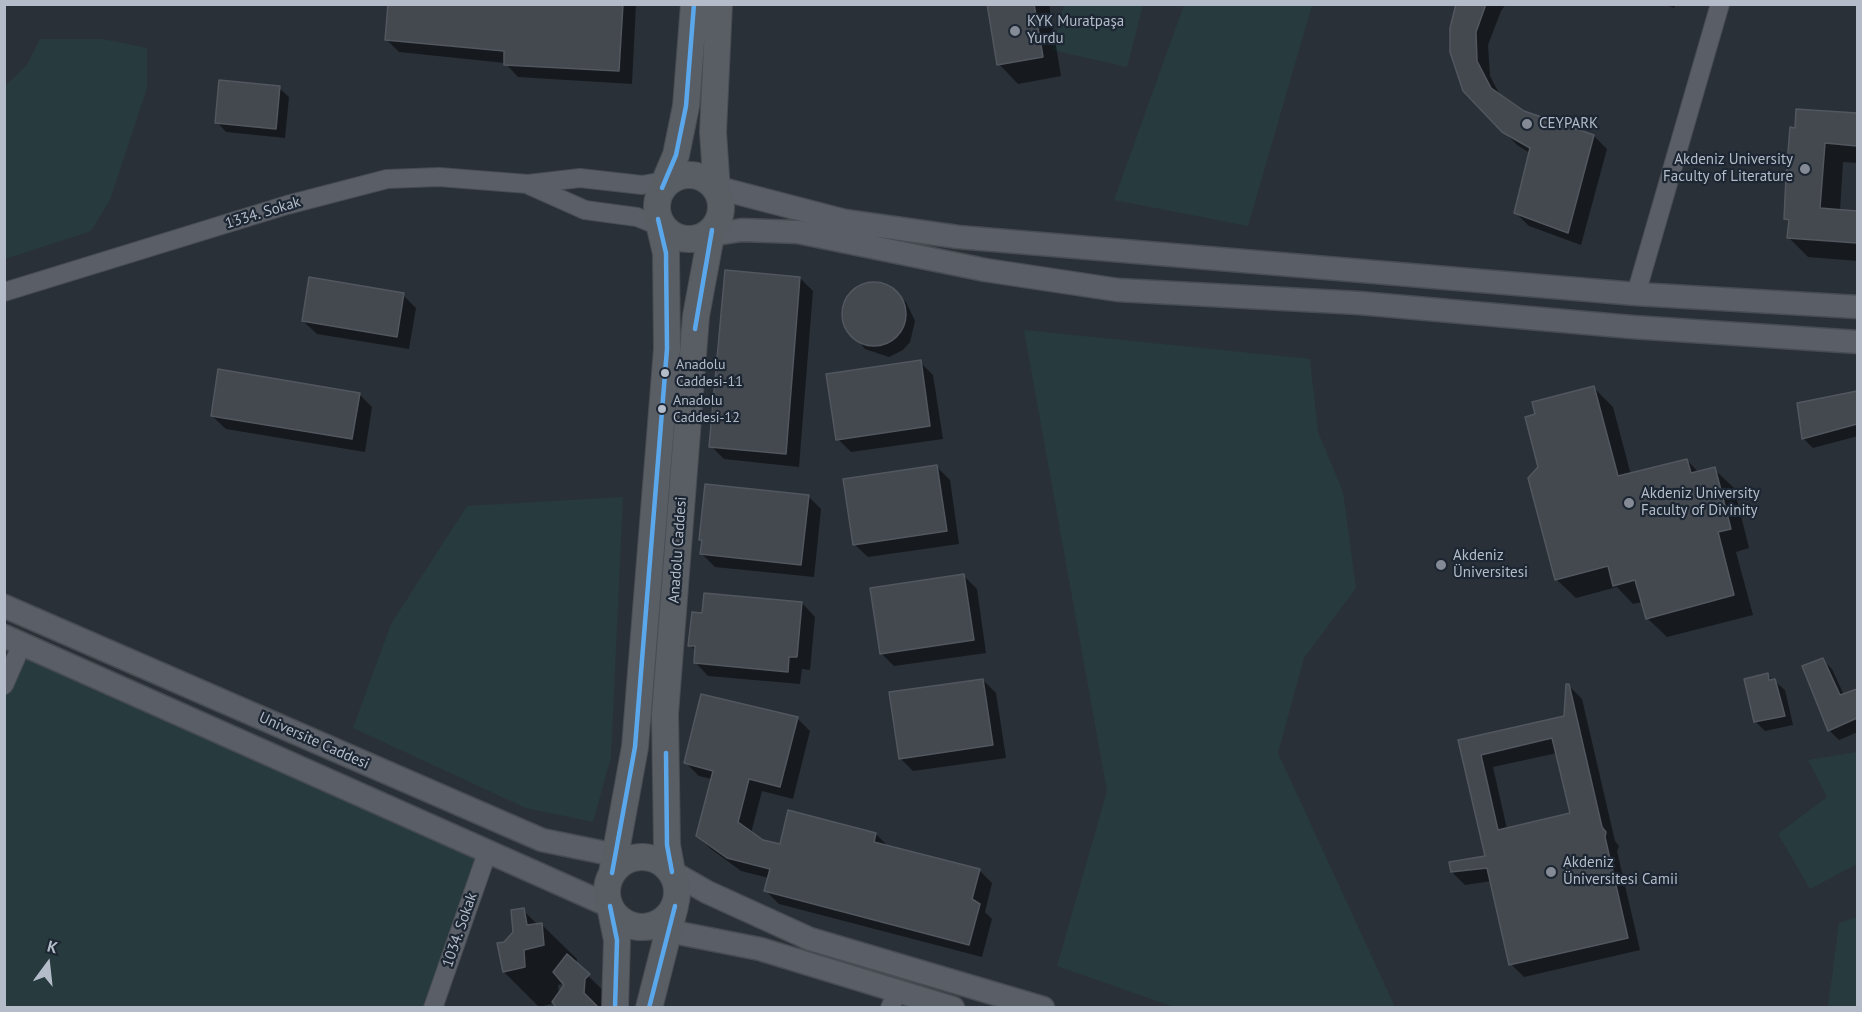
<!DOCTYPE html>
<html>
<head>
<meta charset="utf-8">
<style>
	body { margin:0 }
	#map { position:relative; width:1862px; height:1012px; overflow:hidden; background:#2a3038; font-family:"PT Sans",sans-serif }
	canvas { display:block }
	.frame { position:absolute; inset:0; border:6px solid #b4bcc9; pointer-events:none }
	.north { position:absolute; left:18px; top:934px; width:60px; height:60px; -webkit-text-stroke:4px #1d2633; paint-order:stroke; rotate:15deg; font-size:16px; font-weight:700; line-height:24px; text-align:center; color:#b4bcc9 }
	.north::after { content:''; display:block; margin:auto; width:21px; height:27px; background:#b4bcc9; clip-path:polygon(50% 0,100% 100%,50% 72%,0 100%) }
</style>
</head>
<body>
<div id="map">
<canvas width="1862" height="1012"></canvas>
<div class="frame"></div>
<div class="north">K</div>
</div>
<script>
const context = document.querySelector('canvas').getContext('2d');
context.lineJoin = 'round';
function fill(path, color) {
  context.fillStyle = color;
  context.fill(path, 'evenodd');
}
function shape(rows) {
  const path = new Path2D();
  for (const r of rows) {
    if (r.length === 3) {
      path.moveTo(r[0] + r[2], r[1]);
      path.arc(r[0], r[1], r[2], 0, 2 * Math.PI);
      continue;
    }
    path.moveTo(r[0], r[1]);
    for (let i = 2; i < r.length; i += 2) path.lineTo(r[i], r[i + 1]);
  }
  return path;
}
function strokePath(path, color, width, dash) {
  context.strokeStyle = color;
  context.lineWidth = width;
  context.lineCap = dash ? 'butt' : 'round';
  context.setLineDash(dash || []);
  context.stroke(path);
}
function drawText(font, color, halo, rows, align = 'center') {
  context.font = font + ' "PT Sans",sans-serif';
  context.lineWidth = 4.5;
  context.setLineDash([]);
  context.textBaseline = 'middle';
  context.strokeStyle = halo;
  context.fillStyle = color;
  for (const [text, x, y, turn = 0] of rows) {
    context.save();
    context.translate(x, y);
    context.rotate((+turn || 0) * Math.PI / 180);
    context.textAlign = isNaN(turn) ? turn : align;
    if (halo) context.strokeText(text, 0, 0);
    context.fillText(text, 0, 0);
    context.restore();
  }
}
fill(shape([
	[1064,5,1143,5,1127,67,1052,50],
	[1184,5,1312,5,1248,226,1114,200],
	[40,39,103,39,147,48,147,88,110,200,91,231,5,259,5,86,27,65],
	[1024,330,1310,359,1318,432,1343,492,1356,588,1304,658,1278,753,1395,1007,1174,1007,1057,966,1107,791],
	[623,497,611,757,593,822,526,808,353,728,391,624,467,506],
	[22,644,487,853,434,1007,5,1008,4,685],
	[1857,752,1857,864,1810,889,1778,834,1827,797,1808,760],
	[1857,917,1857,1007,1828,1007,1839,923]
]), '#273a3e');
fill(shape([
	[390,4,636,4,632,84,518,77,505,63,399,52,386,39],
	[988,4,1049,4,1061,76,1018,84,999,64],
	[1457,4,1506,4,1501,11,1488,45,1490,76,1501,97,1523,112,1594,136,1607,149,1581,245,1529,226,1516,213,1530,153,1517,145,1464,90],
	[1664,4,1676,4,1674,8],
	[279,88,289,97,285,138,226,132,217,122],
	[1798,110,1858,115,1858,163,1843,162,1840,211,1858,212,1858,261,1808,257,1789,238,1790,223,1785,219],
	[800,278,813,291,799,467,724,459,711,446],
	[876,283,896,292,906,302,915,321,910,342,903,350,889,357,865,349,844,322,843,313,849,295,866,284],
	[403,295,416,308,409,349,317,334,303,321],
	[920,362,933,375,943,439,851,452,838,439],
	[1594,388,1613,407,1631,475,1687,460,1699,473,1714,469,1734,488,1749,548,1736,552,1753,615,1667,637,1647,618,1643,602,1633,604,1617,587,1576,598,1556,579,1540,468,1537,415],
	[1858,392,1858,436,1813,448,1803,438,1799,405],
	[359,394,372,407,365,452,226,429,212,416],
	[937,467,950,480,959,544,868,557,854,544],
	[808,496,821,509,814,577,715,567,702,554,703,542,700,539],
	[964,576,977,589,986,653,894,666,881,653],
	[802,603,815,617,810,670,802,669,800,684,708,676,695,662,696,651,690,645],
	[1822,659,1832,669,1844,695,1858,690,1858,732,1839,740,1829,730],
	[1767,675,1785,690,1793,725,1765,731,1755,721],
	[983,680,996,693,1006,758,913,771,900,758],
	[1569,686,1582,699,1615,841,1619,846,1617,851,1640,950,1524,977,1511,964,1492,881,1465,885,1452,872,1486,857,1460,741,1566,718],
	[1557,753,1571,814,1507,829,1493,767],
	[797,718,810,731,793,799,762,791,751,833,763,841,781,846,876,834,889,847,979,870,992,883,985,912,992,919,982,957,779,904,766,891,769,878,741,871,711,849,697,836,712,779,699,776,686,763],
	[523,910,538,925,541,924,577,959,577,965,621,1008,559,1008,555,1003,539,1007,504,972,505,943,515,933],
	[568,983,559,995,558,985]
]), '#0007');
const building = shape([
	[388,4,623,4,619,71,504,65,504,51,385,40,388,4],
	[987,4,1034,4,1043,57,997,65,987,4],
	[1456,4,1486,4,1476,32,1477,61,1491,88,1524,111,1594,135,1568,233,1514,213,1530,148,1502,132,1463,91,1450,52,1450,28,1456,4],
	[219,80,280,86,276,129,215,123,219,80],
	[1796,109,1857,113,1857,146,1825,143,1820,208,1857,211,1857,243,1787,238,1789,220,1784,219,1786,177,1790,127,1795,128,1796,109],
	[725,270,800,277,786,454,709,447,725,270],
	[309,277,404,293,397,337,302,321,309,277],
	[874,314,32],
	[921,360,930,426,836,440,826,374,921,360],
	[218,369,360,393,352,439,211,416,218,369],
	[1594,386,1618,476,1687,459,1691,473,1715,467,1731,529,1718,532,1734,595,1646,619,1635,580,1613,586,1608,566,1555,580,1528,478,1538,467,1525,417,1535,414,1532,402,1594,386],
	[1857,391,1857,424,1802,439,1797,403,1857,391],
	[937,465,947,531,853,545,843,479,937,465],
	[705,484,809,495,801,565,700,554,702,540,699,540,705,484],
	[964,574,974,640,880,654,870,588,964,574],
	[704,593,802,602,797,657,789,657,788,672,694,663,695,646,688,646,692,612,702,613,704,593],
	[1823,658,1840,695,1857,689,1857,718,1828,731,1802,666,1823,658],
	[1768,673,1769,680,1775,679,1785,716,1754,722,1744,679,1768,673],
	[983,679,993,745,899,759,889,692,983,679],
	[1566,684,1569,684,1602,827,1606,832,1605,837,1628,938,1509,965,1487,868,1451,872,1449,862,1485,856,1458,740,1564,716,1566,684],
	[1552,738,1570,813,1498,830,1481,755,1552,738],
	[701,694,798,717,780,787,749,779,738,822,763,840,780,844,788,810,876,833,874,842,980,869,972,899,980,904,969,945,764,891,770,869,727,858,696,836,713,771,684,763,701,694],
	[524,908,527,925,542,923,544,945,524,950,525,967,503,972,497,943,504,942,513,932,511,910,524,908],
	[567,954,590,974,585,979,584,993,599,1008,557,1008,552,1002,564,985,553,972,567,954]
]);
fill(building, '#444950');
strokePath(building, '#52575f', 1.5);
const minor = shape([
	[529,185,585,210,637,217,664,228],
	[4,292,287,205,387,179,439,177,528,184,580,178,642,185,670,180],
	[1636,294,1720,4],
	[4,685,22,644],
	[433,1008,487,853],
	[890,1008,898,990]
]);
const tertiary = shape([
	[710,183,726,190,845,221,958,237,1636,294,1858,307],
	[703,236,742,230,798,232,985,270,1118,290,1359,303,1632,327,1858,342],
	[4,606,542,840,630,858],
	[4,636,610,906],
	[672,872,707,892,810,939,1043,1008],
	[648,927,760,949,953,1008]
]);
const secondary = shape([
	[689,207,32],
	[662,188,676,155,686,106,694,4],
	[717,191,713,132,719,4],
	[642,892,35],
	[672,872,667,845,665,714,696,316,712,230],
	[612,873,635,747,667,349,666,253,658,219],
	[610,906,617,940,615,1008],
	[649,1008,675,906]
]);
strokePath(minor, '#484c53', 20);
strokePath(tertiary, '#484c53', 25);
strokePath(secondary, '#484c53', 28);
strokePath(minor, '#5a5e66', 18);
strokePath(tertiary, '#5a5e66', 22);
strokePath(secondary, '#595d64', 26);
strokePath(shape([
	[662,188,676,155,686,106,694,4],
	[695,329,712,230],
	[666,753,667,845,672,872],
	[612,873,635,747,667,349,666,253,658,219],
	[610,906,617,940,615,1008],
	[649,1008,675,906]
]), '#5aa8eb', 4.5);
for (const [x, y, r, color] of [
	[1015,31,6,"#848b96"],
	[1527,124,6,"#848b96"],
	[1805,169,6,"#848b96"],
	[665,373,5,"#b4bcc9"],
	[662,409,5,"#b4bcc9"],
	[1629,503,6,"#848b96"],
	[1441,565,6,"#848b96"],
	[1551,872,6,"#848b96"]
]) {
  const dot = new Path2D();
  dot.arc(x, y, r, 0, 2 * Math.PI);
  context.fillStyle = color;
  context.fill(dot);
  strokePath(dot, '#1d2633', 2);
}
drawText('14px', '#b4bcc9', '#1d2633', [
	["Anadolu",676,365],
	["Caddesi-11",676,382],
	["Anadolu",673,401],
	["Caddesi-12",673,418]
], 'left');
drawText('15px', '#b4bcc9', '#1d2633', [
	["KYK Muratpaşa",1027,22],
	["Yurdu",1027,39],
	["CEYPARK",1539,124],
	["Akdeniz University",1793,160,"right"],
	["Faculty of Literature",1793,177,"right"],
	["Akdeniz University",1641,494],
	["Faculty of Divinity",1641,511],
	["Akdeniz",1453,556],
	["Üniversitesi",1453,573],
	["Akdeniz",1563,863],
	["Üniversitesi Camii",1563,880]
], 'left');
drawText('15px', '#b4bcc9', '#1d2633', [
	["1334. Sokak",263,213,-17],
	["Anadolu Caddesi",678,550,-86],
	["Universite Caddesi",314,741,24],
	["1034. Sokak",460,930,-71]
]);
</script>
</body>
</html>
